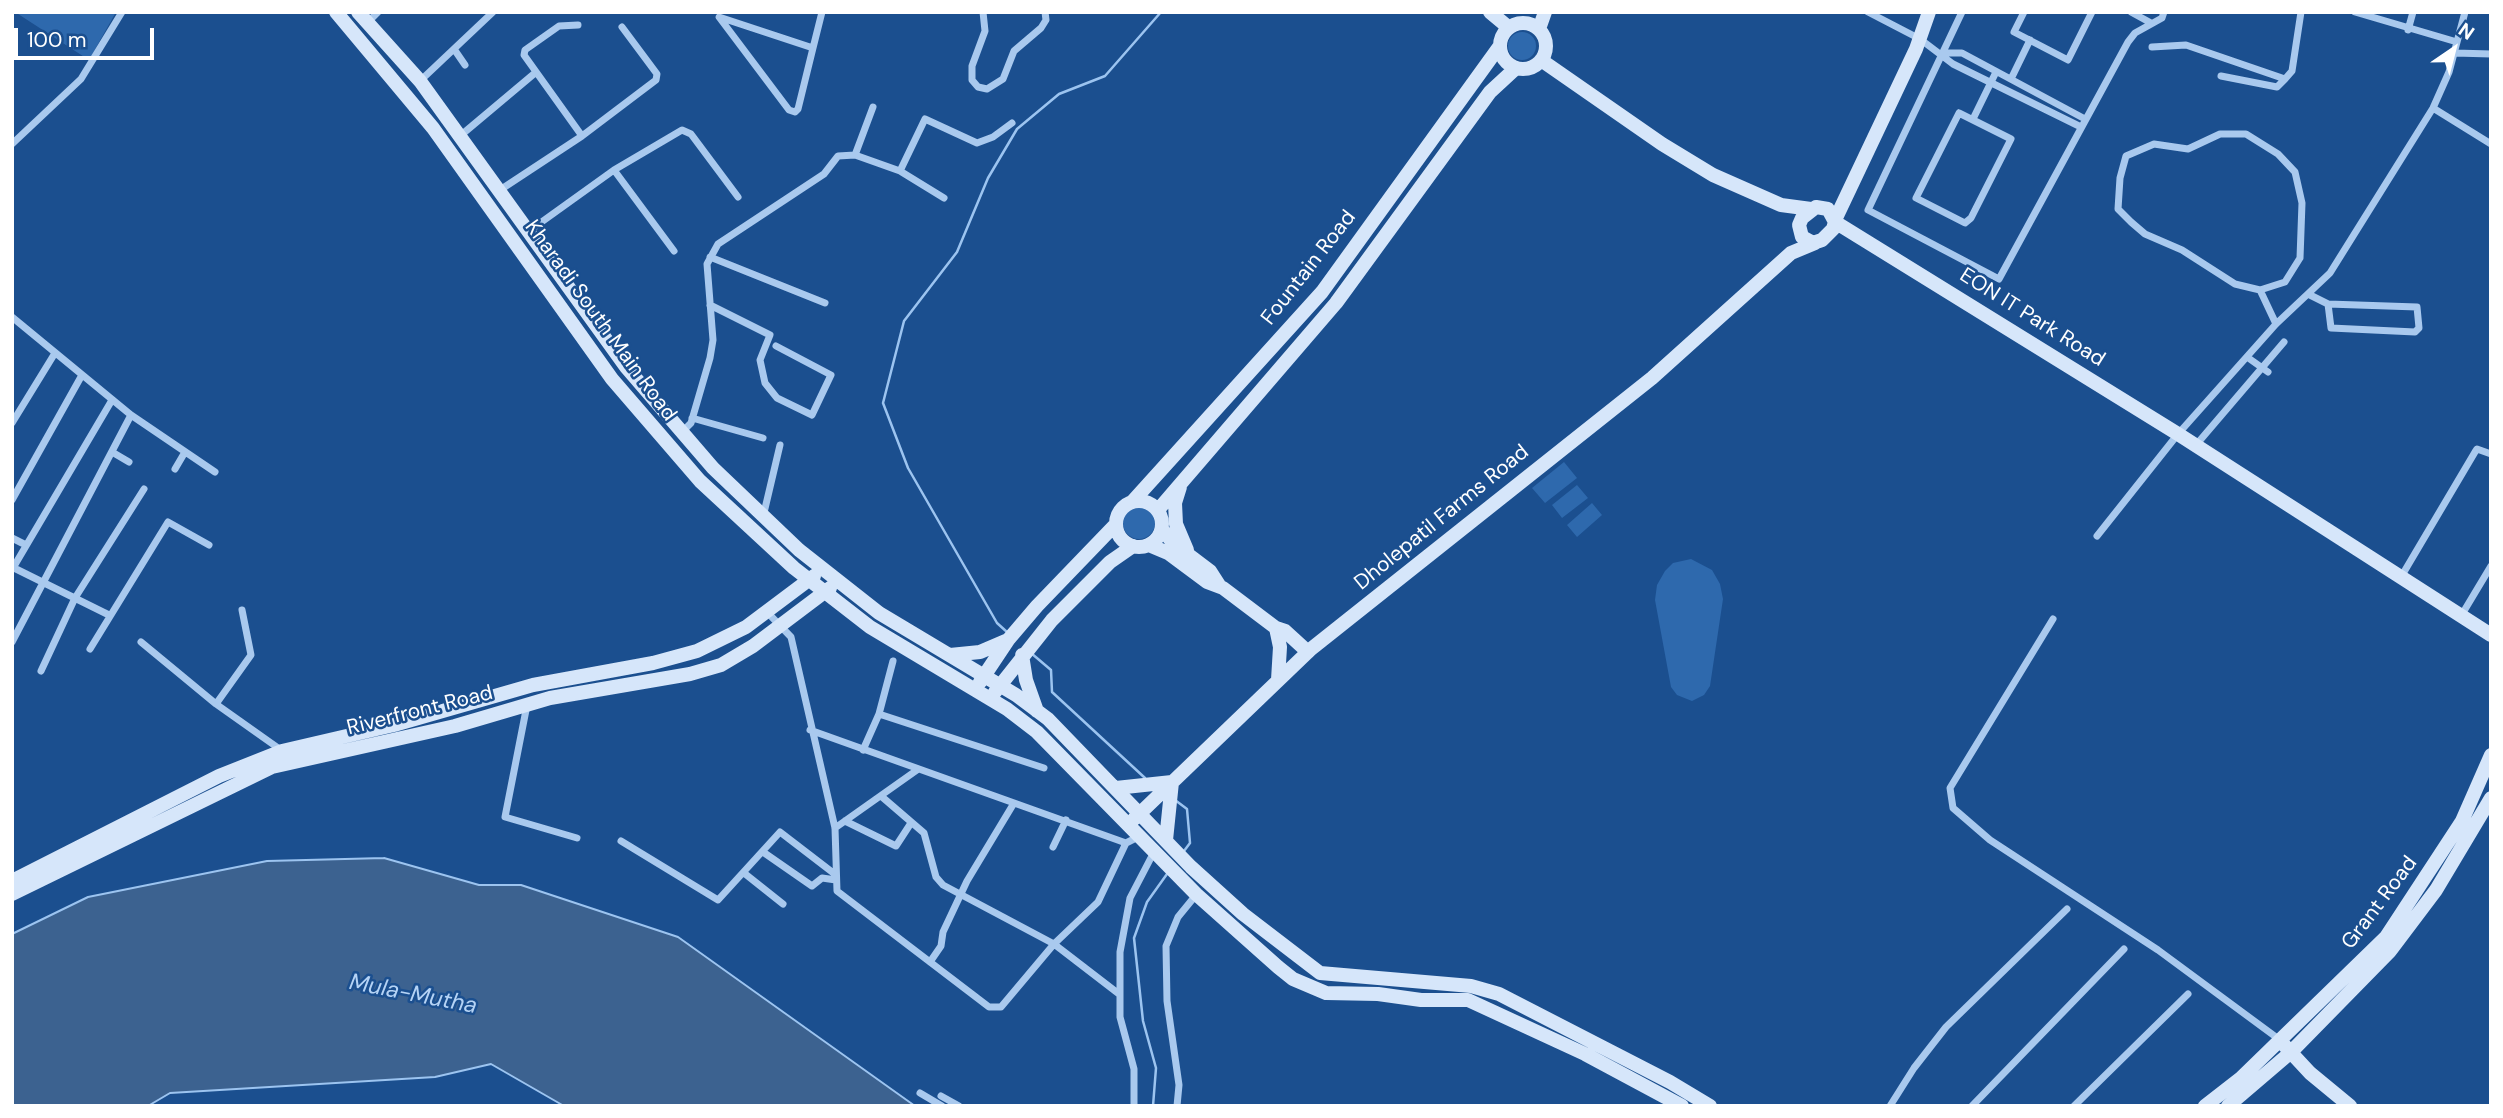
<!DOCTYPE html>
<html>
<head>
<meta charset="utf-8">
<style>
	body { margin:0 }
	#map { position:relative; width:2503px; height:1118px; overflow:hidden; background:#1b4f8f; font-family:"DM Sans",sans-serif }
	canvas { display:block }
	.frame { position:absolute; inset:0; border:14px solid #fff; pointer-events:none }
	.north { position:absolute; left:2419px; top:14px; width:70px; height:70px; -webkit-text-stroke:5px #1b4f8f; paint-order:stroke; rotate:35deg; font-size:19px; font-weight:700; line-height:28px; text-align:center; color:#fff }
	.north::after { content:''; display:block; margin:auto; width:24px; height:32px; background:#fff; clip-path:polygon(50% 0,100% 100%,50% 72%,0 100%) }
	.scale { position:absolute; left:14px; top:28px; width:140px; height:32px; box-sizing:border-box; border:4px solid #fff; border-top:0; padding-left:9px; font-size:21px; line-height:24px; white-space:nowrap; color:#fff; -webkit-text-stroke:5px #1b4f8f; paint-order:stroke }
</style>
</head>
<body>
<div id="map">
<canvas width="2503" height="1118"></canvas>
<div class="frame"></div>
<div class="north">N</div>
<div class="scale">100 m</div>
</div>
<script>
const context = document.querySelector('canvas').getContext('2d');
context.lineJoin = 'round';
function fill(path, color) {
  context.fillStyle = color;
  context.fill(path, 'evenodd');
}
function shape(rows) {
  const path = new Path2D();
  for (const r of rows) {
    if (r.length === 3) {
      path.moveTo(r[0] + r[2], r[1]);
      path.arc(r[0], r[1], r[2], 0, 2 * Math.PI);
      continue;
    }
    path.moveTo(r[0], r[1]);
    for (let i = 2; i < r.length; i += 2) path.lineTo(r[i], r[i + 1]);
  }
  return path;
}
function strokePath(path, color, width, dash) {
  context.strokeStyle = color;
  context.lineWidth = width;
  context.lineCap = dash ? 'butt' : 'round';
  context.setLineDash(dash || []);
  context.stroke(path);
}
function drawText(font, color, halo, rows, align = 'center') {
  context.font = font + ' "DM Sans",sans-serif';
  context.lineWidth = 5;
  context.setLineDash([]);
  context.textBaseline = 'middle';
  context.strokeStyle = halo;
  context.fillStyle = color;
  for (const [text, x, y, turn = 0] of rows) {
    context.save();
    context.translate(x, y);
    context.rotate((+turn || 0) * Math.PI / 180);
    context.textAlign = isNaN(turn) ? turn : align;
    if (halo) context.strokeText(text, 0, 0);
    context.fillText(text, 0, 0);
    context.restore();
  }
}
fill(shape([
	[15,12,116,12,89,60],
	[1522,46,14],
	[1564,462,1577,478,1545,503,1532,488],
	[1577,485,1588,498,1562,518,1552,505],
	[1592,503,1602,515,1577,537,1567,525],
	[1139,523,16],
	[1691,559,1712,570,1720,584,1723,599,1710,686,1704,695,1692,701,1677,695,1671,687,1655,600,1657,585,1665,571,1673,563]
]), '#2e69ad');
const water = shape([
	[384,858,479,885,521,885,678,937,915,1106,564,1106,491,1064,435,1077,170,1093,148,1106,12,1106,12,934,88,897,267,861,384,858]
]);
fill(water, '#3c6290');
strokePath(water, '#9cc4f0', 2);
strokePath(shape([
	[1007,632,997,623,908,468,883,403,904,321,957,252,988,178,1017,129,1059,94,1105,76,1161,12],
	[1031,653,1051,670,1052,692,1145,778],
	[1175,800,1187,809,1190,843,1184,851],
	[1153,1106,1156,1068,1143,1021,1134,938,1147,902,1167,874]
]), '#9cc4f0', 2.5);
strokePath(shape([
	[983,12,985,31,972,66,972,80,978,87,987,89,1003,79,1014,51,1041,28,1046,20,1045,12],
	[1868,12,1920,39,1953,64,2081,127],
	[1962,12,1868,210,1999,279,2128,42,2135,33,2162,18,2164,12],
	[2024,12,2014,32,2068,60,2092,12],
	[2131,12,2151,23],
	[2355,12,2457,42],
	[367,23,378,12],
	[578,25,559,26,525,50,524,55,582,136],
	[2408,30,2413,12],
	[2152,47,2186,45,2285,79,2292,71,2301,12],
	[813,48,719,17,789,110,795,112,798,109,813,48,822,12],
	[454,49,465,65],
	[1942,53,1962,53,2085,119],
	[2455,53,2491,54],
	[2221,76,2277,87,2285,79],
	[2011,79,2030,40],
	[420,81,493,12],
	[2433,108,2491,144],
	[1959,113,2011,139,1971,218,1965,223,1916,198,1959,113],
	[1973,119,1996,72],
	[460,136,535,73],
	[12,144,81,79,122,12],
	[855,155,873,107],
	[614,170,674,251],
	[900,171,925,119,977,143,993,137,1012,123],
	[500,190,582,136,656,80,657,74,622,27],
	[529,231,614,170,682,130,691,134,738,197],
	[710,257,825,303],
	[2260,290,2235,284,2182,250,2145,234,2131,222,2118,209,2120,178,2126,156,2154,144,2188,149,2220,134,2246,134,2278,154,2295,172,2302,203,2300,258,2285,282,2260,290,2276,324],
	[2310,295,2328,304,2331,328,2415,332,2419,328,2417,307,2328,304],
	[710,305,770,335,760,360,765,383,777,398,812,415,831,375,776,346],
	[12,317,131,415,215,472],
	[2247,357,2268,372],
	[692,418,763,438],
	[12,423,55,353],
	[682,432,691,423,710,358,713,340,707,264,718,244,824,174,838,156,855,155,900,171,944,198],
	[2196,445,2284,342],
	[112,452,129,462],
	[175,469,185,452],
	[12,500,82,375],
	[763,517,780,445],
	[2097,536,2178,434,2276,324,2330,273,2433,108,2449,72,2465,12],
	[12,538,26,545],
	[12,567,109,615],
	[13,568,112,400],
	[2401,577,2475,452,2477,449,2491,454],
	[767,612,791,637,835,828,837,891,989,1007,1001,1007,1054,944,1098,902,1126,843],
	[2461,616,2491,566],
	[2053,619,1950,788,1953,808,1990,840,2158,950,2280,1040],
	[12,642,131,415],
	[141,642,216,704,281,750],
	[90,649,168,522,209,545],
	[41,671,75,598,144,489],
	[216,704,251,655,242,610],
	[527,705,505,817,577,838],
	[879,714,1044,768],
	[810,730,1126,843,1140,836],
	[863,750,879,714,893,661],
	[881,796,924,833,936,877,943,885,1054,944,1119,994],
	[845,821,896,846,911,823],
	[835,828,917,770],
	[621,841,718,900,780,832,836,875],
	[1053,847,1066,820],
	[763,852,812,886,822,878,836,880],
	[744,873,783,904],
	[930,962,941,946,943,932,967,881,1014,803],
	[920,1093,942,1106],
	[941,1096,959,1106],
	[1134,1106,1134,1069,1120,1017,1120,952,1130,898,1155,850],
	[1177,1106,1179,1085,1167,1001,1166,946,1178,917,1196,895],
	[1890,1106,1914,1068,1946,1027,2067,909],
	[1972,1106,2124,949],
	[2074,1106,2188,994]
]), '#a9c9ee', 7);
strokePath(shape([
	[336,12,433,128,612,379,700,481,794,568,870,627,1007,709,1037,732,1196,894,1278,967,1293,979,1326,993,1378,994,1421,1000,1468,1000,1585,1054,1682,1106],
	[358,12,420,81,626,367,713,468,799,550,879,613,1016,695,1048,719,1191,867,1243,914,1320,973,1471,986,1499,994,1670,1082,1710,1106],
	[1490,12,1508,27],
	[1523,46,23],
	[1539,29,1545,12],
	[1541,60,1662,144,1713,175,1781,205,1811,209],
	[1816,207,1828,209,1835,222,1833,229,1822,240,1813,243,1802,237,1799,225,1802,218,1816,207],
	[1835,220,1916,49,1929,12],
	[1835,222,2178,434,2491,635],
	[1180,487,1175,503,1176,524,1187,550],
	[1139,524,23],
	[1133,501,1322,292,1499,47],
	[1158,510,1336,303,1490,92,1516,68],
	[1162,529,1173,543,1210,571,1219,585],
	[1149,545,1168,553,1207,582,1223,588,1276,628,1285,631,1308,652],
	[1276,628,1280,647,1278,680],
	[950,655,980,652,1008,640],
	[1022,655,1026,680,1037,711],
	[980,682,1008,640,1037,606,1116,524],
	[995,692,1052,620,1110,562,1133,546],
	[1116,788,1172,782,1166,840],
	[1134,819,1311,649,1652,378,1791,253,1815,243],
	[12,881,219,776,282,751,394,725,533,685,653,663,697,651,746,627,814,576],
	[12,894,272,767,455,726,550,698,690,674,721,665,753,646,830,588],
	[2284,1045,2310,1073,2350,1106],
	[2205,1106,2241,1078,2386,937,2462,821,2491,755],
	[2228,1106,2290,1053,2390,951,2436,890,2491,798]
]), '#d6e6fa', 14);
drawText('21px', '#fff', '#1b4f8f', [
	["Fountain Road",1309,268,-52],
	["EON IT Park Road",2032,318,32],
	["Kharadi South Main Road",600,321,54],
	["Dholepatil Farms Road",1442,518,-39],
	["Riverfront Road",420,711,-14],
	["Grant Road",2380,903,-53]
]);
drawText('italic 23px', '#b5d3f5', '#1b4f8f', [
	["Mula-Mutha",413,995,11]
]);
</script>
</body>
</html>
